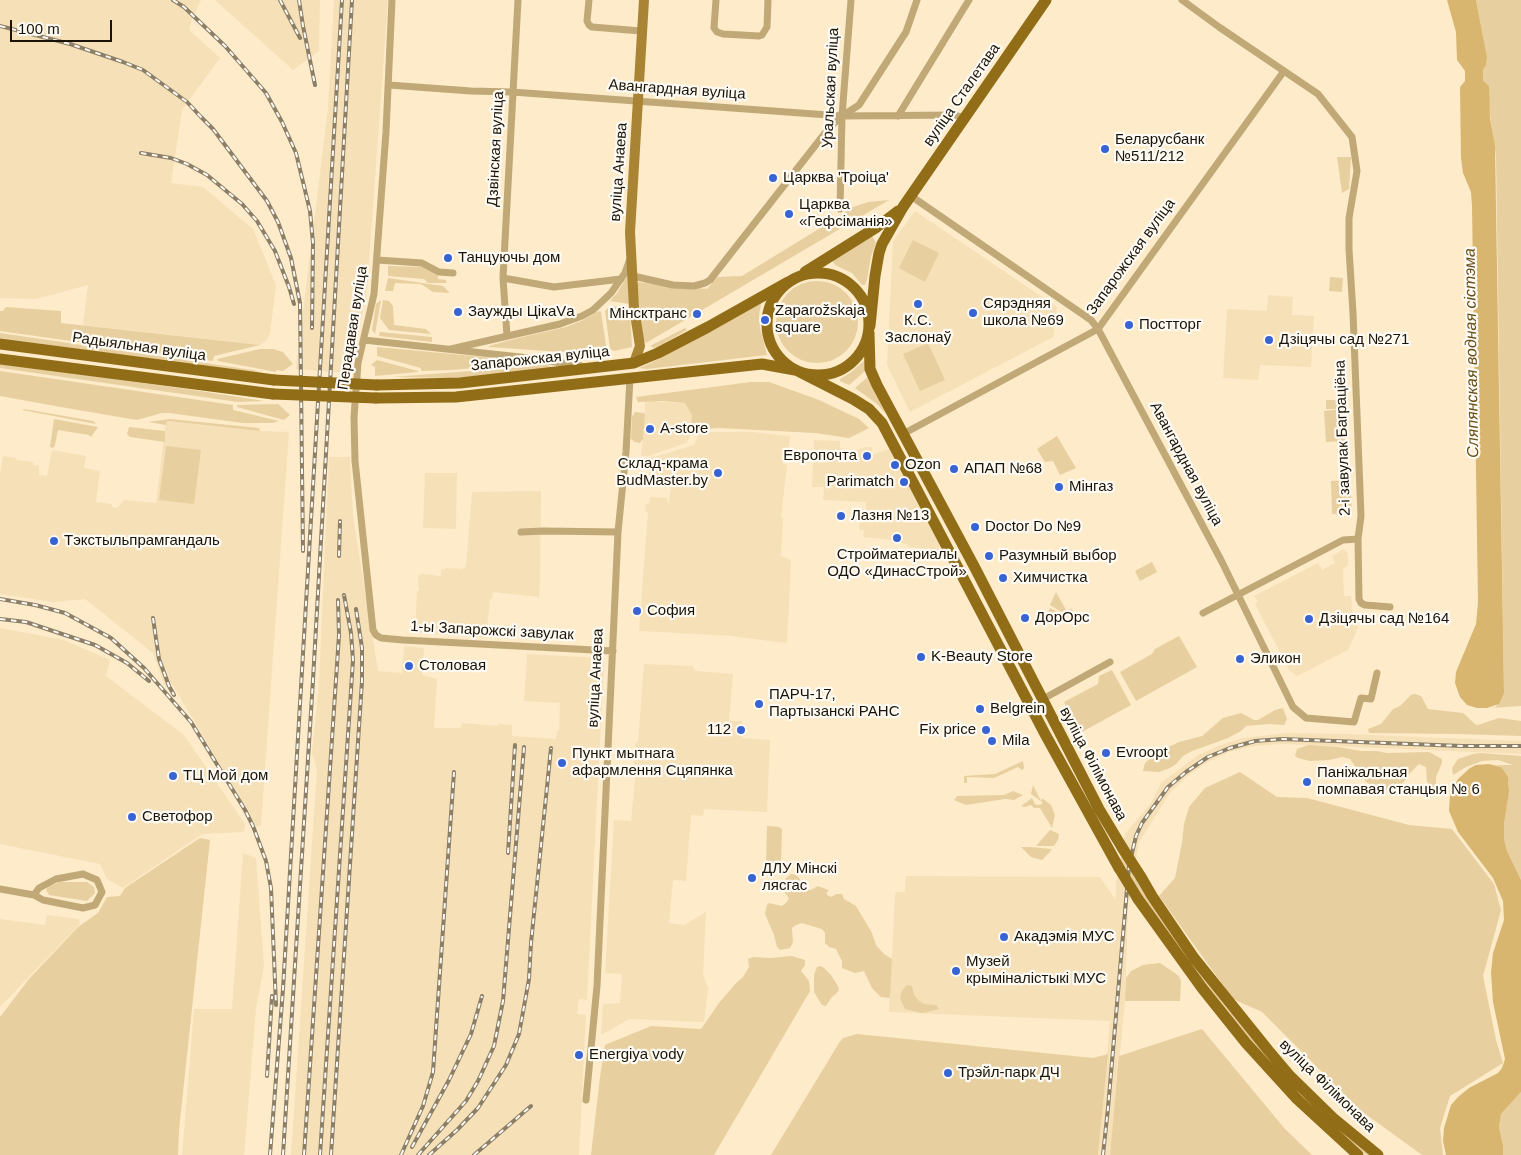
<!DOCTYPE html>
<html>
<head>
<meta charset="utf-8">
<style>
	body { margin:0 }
	#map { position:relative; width:1521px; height:1155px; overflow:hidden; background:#fdebc9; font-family:Helvetica,sans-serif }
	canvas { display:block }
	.scale { position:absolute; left:10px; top:20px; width:102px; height:22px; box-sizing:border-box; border:2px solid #1a1408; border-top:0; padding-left:6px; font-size:15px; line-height:18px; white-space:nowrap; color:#1a1408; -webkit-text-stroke:4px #fefaf4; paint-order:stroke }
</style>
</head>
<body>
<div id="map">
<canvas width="1521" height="1155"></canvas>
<div class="scale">100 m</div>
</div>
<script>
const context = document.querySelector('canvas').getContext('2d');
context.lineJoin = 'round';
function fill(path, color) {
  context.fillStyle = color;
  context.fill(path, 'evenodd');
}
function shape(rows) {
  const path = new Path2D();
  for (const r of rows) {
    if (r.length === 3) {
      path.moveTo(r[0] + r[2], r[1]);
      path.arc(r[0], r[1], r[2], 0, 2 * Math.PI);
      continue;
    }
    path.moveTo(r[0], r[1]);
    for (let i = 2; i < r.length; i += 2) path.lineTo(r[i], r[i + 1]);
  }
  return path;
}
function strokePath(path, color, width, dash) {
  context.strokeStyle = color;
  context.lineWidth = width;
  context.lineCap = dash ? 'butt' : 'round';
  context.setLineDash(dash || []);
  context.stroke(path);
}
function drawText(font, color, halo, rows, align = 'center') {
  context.font = font + ' Helvetica,sans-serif';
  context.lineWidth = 4.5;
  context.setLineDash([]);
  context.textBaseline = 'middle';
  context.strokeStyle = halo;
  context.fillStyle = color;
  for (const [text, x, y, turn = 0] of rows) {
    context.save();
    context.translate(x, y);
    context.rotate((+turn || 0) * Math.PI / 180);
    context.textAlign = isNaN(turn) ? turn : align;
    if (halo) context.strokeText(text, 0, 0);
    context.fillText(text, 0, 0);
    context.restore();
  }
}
fill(shape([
	[0,0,201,0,192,19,189,30,220,58,182,110,171,183,203,187,253,229,276,285,270,333,267,340,260,345,83,325,88,285,36,299,0,298],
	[215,0,320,0,319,51,293,70],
	[334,0,388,0,367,290,351,373,296,369,328,108],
	[915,211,1057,307,1053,337,910,412,887,365,893,241],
	[1268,295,1293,297,1292,315,1314,316,1311,367,1260,365,1258,380,1223,378,1227,309,1267,311],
	[650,401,685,403,692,414,690,437,686,443,648,456,641,456,645,415,645,402],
	[166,421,260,431,289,432,261,825,257,827,172,684,165,687,153,653,85,599,53,602,0,594,0,474,3,456,16,458,16,460,33,462,33,465,39,466,39,475,47,476,52,450,86,456,84,468,100,471,96,502,112,504,112,507,117,508,124,500,156,503],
	[699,432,753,432,790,436,788,455,784,455,783,464,787,464,781,518,783,518,781,556,791,560,787,643,731,636,639,631,648,512,645,511,646,504,649,504,650,497,667,498,667,502,669,503,671,486,648,483,651,458,694,445],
	[814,440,840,441,840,448,845,449,845,454,866,447,872,447,872,455,889,449,939,543,940,547,938,550,908,547,907,544,886,539,863,537,864,530,859,530,860,511,866,511,866,502,823,500,824,487,812,487],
	[329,457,350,457,353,517,378,671,402,673,404,646,424,648,422,675,437,679,434,728,461,728,462,723,498,726,499,724,512,725,512,736,556,739,557,730,559,730,560,703,524,701,527,654,600,658,604,661,587,1000,579,999,577,1014,586,1015,579,1155,291,1155,317,769,312,753,319,682],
	[425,473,457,473,456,529,423,528],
	[541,491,540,582,539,597,493,592,492,599,490,599,486,638,415,632,417,591,419,591,418,576,421,574,441,576,441,570,447,568,461,569,466,567,472,492],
	[1344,549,1348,554,1348,565,1343,569,1344,596,1351,596,1352,610,1358,628,1348,650,1297,676,1289,670,1255,604,1258,602,1254,596,1318,563,1322,570,1335,563,1332,556],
	[0,628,64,640,110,660,106,676,184,735,245,824,244,832,202,834,123,888,107,879,100,864,0,844],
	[644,664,692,666,696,671,733,674,729,721,742,721,742,738,770,740,767,812,704,809,703,816,691,815,686,881,673,880,669,923,684,925,706,912,703,975,708,988,704,1022,629,1019,601,1035,603,1004,620,1003,622,974,605,973,614,820,631,821,636,773,633,772,636,742,638,742],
	[1286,733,1347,734,1521,741,1521,754,1283,744,1254,746,1229,752,1206,763,1186,777,1170,793,1139,842,1128,906,1125,1001,1110,1155,1098,1155,1110,1021,889,1012,895,896,896,892,905,892,906,876,1100,877,1116,900,1116,883,1125,834,1151,803,1161,783,1198,755,1221,745,1243,738],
	[243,853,256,858,264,966,256,1009,244,1155,182,1155,194,1009,232,1009],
	[47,915,79,919,80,924,0,1007,0,919,45,925]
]), '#f6e0b7');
fill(shape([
	[1476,0,1521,0,1521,706,1491,708,1496,707,1504,693,1496,156,1489,108,1489,86,1483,80,1483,70,1486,65,1487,57],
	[1337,157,1351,157,1349,189,1342,193],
	[889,200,646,343,643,339,636,282,707,289,717,277,742,276,840,216,850,208,868,202],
	[872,236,876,243,871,256,867,280,865,285,862,285,852,273,835,265,832,260],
	[913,240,939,253,925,282,899,268],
	[388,266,426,267,438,273,438,279,446,280,446,283,428,283,424,279,388,276],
	[628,275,630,304,610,301,617,293],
	[1330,277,1343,278,1342,292,1329,291],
	[388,278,443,286,450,293,433,292,421,284,395,283,393,291,385,291],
	[817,322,41],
	[381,300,375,334,372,330,376,304],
	[383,300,389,301,393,306,394,325,426,329,431,334,389,330,380,318],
	[760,302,761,304,759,315,760,328,767,355,647,369,639,368,651,363],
	[614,306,630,311,632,347,614,351,610,349,605,311,608,308],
	[6,307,61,311,61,323,260,345,214,356,213,361,0,331,0,311,3,311],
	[599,311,601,312,607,352,561,352,489,347,489,346,510,340,566,327,581,321],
	[685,328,687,330,661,345,654,348,650,346],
	[380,332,432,337,432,342,379,336],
	[0,333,253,370,274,376,0,338],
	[928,343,945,380,920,391,903,354],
	[377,347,410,350,526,361,524,364,451,370,421,371,421,368,377,356],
	[260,349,273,349,283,352,293,364,283,371,276,370,276,372,218,361,217,359],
	[377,360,418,371,418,372,375,376,375,367,371,365],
	[865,360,867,369,856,379,849,385,840,381,840,379,850,373],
	[528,361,547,364,552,368,457,378,392,377,525,367],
	[0,363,200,391,264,401,238,402,0,368],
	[0,371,233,405,233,410,279,421,272,423,243,423,169,413,162,413,137,420,72,409,0,396],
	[869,376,888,416,877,404,855,388],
	[751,382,769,382,819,400,859,419,869,428,849,438,815,433,719,428,690,430,692,415,685,403,663,401,638,402,636,397],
	[1326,400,1341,400,1341,409,1326,409],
	[278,404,290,415,284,420,237,407,237,405],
	[24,409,93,421,96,424,22,410],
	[1343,409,1345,441,1326,442,1324,411],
	[635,412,644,413,645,415,643,439,640,443,635,442,631,439,632,417],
	[54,419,98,427,91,437,89,435,58,430,55,445,53,448,50,447],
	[170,419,259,428,260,431,167,421,166,425,148,422],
	[129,427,165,431,165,442,130,437,127,434],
	[1057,436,1076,468,1060,475,1053,461,1045,462,1037,449],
	[166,446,201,450,194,504,159,500],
	[1350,480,1352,513,1332,514,1331,481],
	[1152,562,1157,572,1140,581,1135,571],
	[1056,592,1066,610,1072,609,1073,611,1065,614,1050,605],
	[1050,608,1061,614,1044,621],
	[1179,636,1197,667,1136,701,1120,672,1152,654,1155,649],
	[1112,670,1131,705,1080,733,1064,702,1098,684,1099,676],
	[1414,694,1421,696,1428,709,1463,713,1475,724,1478,725,1499,718,1521,721,1521,736,1459,734,1369,733,1368,729,1381,724,1393,709,1400,706,1411,695],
	[1283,708,1287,719,1284,725,1269,724,1246,726,1241,731,1228,738,1192,751,1183,756,1176,764,1170,768,1159,772,1143,771,1145,763,1158,752,1179,742,1202,736,1223,718,1241,713,1254,720,1258,720,1275,710],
	[1308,745,1338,747,1361,751,1376,751,1387,753,1429,752,1442,759,1442,763,1436,777,1436,785,1433,787,1427,782,1426,767,1419,764,1410,773,1401,786,1398,789,1385,790,1377,789,1366,782,1350,759,1342,757,1329,760,1310,761,1298,758,1295,756,1297,749],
	[1480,753,1521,756,1521,880,1507,851,1504,839,1504,825,1509,783,1501,767,1496,765,1513,765,1498,760,1482,761,1466,767,1453,775,1452,768,1458,759,1473,754],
	[1023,761,1024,768,1022,770,1018,767,994,778,967,777,967,783,964,783,964,776,995,774],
	[1240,772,1277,797,1307,798,1409,825,1452,829,1494,884,1501,910,1483,976,1496,1040,1503,1063,1450,1096,1440,1128,1443,1155,1422,1155,1360,1110,1262,1012,1233,999,1159,896,1175,878,1182,843,1184,824,1189,807,1205,788],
	[1033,785,1041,801,1042,798,1051,805,1055,815,1052,828,1040,808,1034,808,1031,805,1025,807,1021,806,1032,798,1035,804,1037,805,1042,804,1042,802,1031,794],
	[1013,791,1023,795,1014,800,1005,799,966,805,954,800,957,796,1004,795],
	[767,826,779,827,782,829,781,863,779,866,768,865,766,863],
	[1050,830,1059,834,1058,840,1054,846,1036,846],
	[200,838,210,840,179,1130,178,1155,0,1155,0,1017,29,979,78,927,98,913,107,897,120,896,125,888],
	[1021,847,1030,847,1052,849,1048,854,1042,860,1031,857],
	[1121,857,1200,974,1225,1006,1269,1059,1370,1155,1366,1155,1318,1113,1266,1060,1207,987,1148,904,1120,861],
	[791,874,796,875,800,879,799,884,803,890,811,890,818,886,828,890,829,891,827,892,827,895,831,897,836,894,842,894,844,899,856,906,872,933,876,945,884,954,892,959,890,998,881,997,872,988,864,971,855,973,842,968,842,961,836,949,829,947,825,943,825,933,822,929,802,923,796,925,792,928,793,942,790,948,780,950,777,947,774,935,765,914,767,905,769,903,782,906,787,902,789,898,782,889,786,878],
	[60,882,87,882,94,887,95,893,87,901,49,895,46,890,48,887],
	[792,956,805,960,805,965,801,971,809,981,810,991,714,1155,591,1155,600,1077,605,1045,651,1026,701,1029,719,1003,736,983,743,977,749,967,748,959,753,957,771,958],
	[1160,963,1179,976,1181,982,1180,1001,1125,1001,1126,978,1131,971,1143,965],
	[820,966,824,968,831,975,839,988,838,992,831,998,826,1006,822,1005,814,992,814,975,817,967],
	[907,985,912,986,914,995,918,1000,924,1004,936,1005,939,1009,922,1013,905,1009,900,998,902,991],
	[1202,1029,1285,1129,1312,1155,1110,1155,1119,1056],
	[857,1034,1093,1058,1108,1054,1098,1155,771,1155,839,1043,843,1038],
	[1521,1092,1521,1155,1503,1155,1503,1145,1499,1127,1501,1114]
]), '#e8cf9f');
fill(shape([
	[1447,0,1476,0,1487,57,1486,65,1483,70,1483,80,1489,86,1490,118,1495,146,1504,693,1499,704,1487,708,1477,708,1467,705,1460,697,1455,683,1456,672,1476,624,1478,602,1472,206,1471,192,1463,173,1461,158,1460,87,1465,81,1465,71,1457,60,1456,32],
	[1489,764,1501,767,1508,777,1509,791,1504,824,1504,839,1507,851,1521,880,1521,1092,1501,1114,1499,1127,1503,1145,1503,1155,1446,1155,1443,1141,1444,1128,1451,1105,1458,1097,1469,1088,1498,1073,1502,1068,1505,1059,1493,1002,1491,973,1493,953,1504,920,1503,901,1493,878,1458,832,1449,811,1450,794,1458,779,1470,768,1476,765]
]), '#d9b670');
strokePath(shape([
	[392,0,386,132,374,294,358,363,354,417,355,461,373,630,376,635,381,638,403,640,613,651],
	[589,0,587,21,589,25,592,27,641,31],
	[716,0,714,28,717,32,723,34,759,36,762,35,767,27,768,0],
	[1182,0,1219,27,1318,94,1352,137,1357,171,1349,218,1349,249,1353,313,1361,516,1358,539,1359,599,1361,603,1365,605,1390,607],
	[389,85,471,91,512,92,842,116,955,115,964,118],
	[898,116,969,0],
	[911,196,1091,320,1098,329,1222,562,1293,707,1306,718,1354,722,1361,698,1371,699,1377,673],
	[840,209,842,116,851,0],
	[377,260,422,263,439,272,453,273],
	[633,276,673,285,694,286,705,283,710,280,829,128,842,116,859,105,906,32,917,0],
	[503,278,554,287,621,279],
	[507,336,503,278,518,0],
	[364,340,529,358,581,366],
	[451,349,560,324,582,316,593,310,611,293,625,273,630,259],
	[903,434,1098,329,1284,71],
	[521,532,544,531,618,532],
	[1203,613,1343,540,1358,539],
	[1043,699,1110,662],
	[0,889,34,895,43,900,83,908,95,905,102,892,97,880,83,874,56,879,39,888,34,895],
	[586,1100,597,986,618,532,626,452,630,378]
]), '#c0a877', 7);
strokePath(shape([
	[634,363,640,346,634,308,630,232,644,0]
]), '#a98435', 10);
strokePath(shape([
	[805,272,877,227,898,211],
	[818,324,51],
	[870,326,875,276,879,253,882,244,903,207,1046,0],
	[869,333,870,369,877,385,974,566,1099,809,1123,849],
	[0,344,274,380],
	[0,359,273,394],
	[800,372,853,399,869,409,882,423,1045,734,1119,868],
	[377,385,460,383,634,363,658,353,708,327,788,282],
	[376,398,456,397,762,364,795,370],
	[1141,877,1152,896,1194,958,1268,1050,1290,1076,1333,1118,1378,1155],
	[1138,899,1202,988,1246,1043,1297,1099,1358,1155]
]), '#916d17', 11);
const rail = shape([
	[173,0,184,7,225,46,266,93,282,122,296,153,310,211,313,243,312,328],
	[280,0,300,38],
	[299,0,303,26,315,85],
	[0,26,70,44,123,62,143,70,187,102,201,117,213,129,267,201,278,222,291,258,300,303,303,551],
	[141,153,171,158,187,164,207,175,242,204,257,221,275,251,289,287,294,304],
	[339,556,340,521],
	[0,599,35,605,65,613,111,638,144,668,191,722,245,810,253,826,266,861,271,888,276,1005],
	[153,618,159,659,169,686,174,695],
	[0,619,26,622,95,645,127,663,149,681],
	[508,853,515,745],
	[267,1076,272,996],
	[412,1147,449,1080,471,1034,482,996],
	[270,1155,283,989,342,0],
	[283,1155,313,680,352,0],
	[304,1155,339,635,338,600],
	[320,1155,353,660,351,633,344,595],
	[331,1155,362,681,362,648,356,609],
	[401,1155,423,1106,433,1072,454,772],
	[418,1155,466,1101,478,1081,494,1046,503,1001,524,747],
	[429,1155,457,1130,478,1108,506,1065,519,1034,529,979,531,943,551,748],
	[474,1155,531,1106],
	[1103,1155,1108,1108,1129,866,1136,836,1142,823,1168,787,1186,772,1208,757,1230,748,1255,741,1283,739,1462,746,1521,746]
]);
strokePath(rail, '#8b7f68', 4);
strokePath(rail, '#fefaf4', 2, [5.5]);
strokePath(shape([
	[274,380,377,385],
	[273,394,376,398],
	[1123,849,1141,877],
	[1119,868,1138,899]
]), '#916d17', 11);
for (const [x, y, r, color] of [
	[1105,149,5,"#3763d3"],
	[773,178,5,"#3763d3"],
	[789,214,5,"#3763d3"],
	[448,258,5,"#3763d3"],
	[918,304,5,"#3763d3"],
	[458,312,5,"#3763d3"],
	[973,313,5,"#3763d3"],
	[697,314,5,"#3763d3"],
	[765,320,5,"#3763d3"],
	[1129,325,5,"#3763d3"],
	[1269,340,5,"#3763d3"],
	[650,429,5,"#3763d3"],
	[867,456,5,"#3763d3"],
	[895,465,5,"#3763d3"],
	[954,469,5,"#3763d3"],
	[718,473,5,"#3763d3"],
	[904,482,5,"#3763d3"],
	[1059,487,5,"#3763d3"],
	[841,516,5,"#3763d3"],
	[975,527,5,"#3763d3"],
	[897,538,5,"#3763d3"],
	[54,541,5,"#3763d3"],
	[989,556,5,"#3763d3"],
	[1003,578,5,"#3763d3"],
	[637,611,5,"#3763d3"],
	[1025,618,5,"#3763d3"],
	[1309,619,5,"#3763d3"],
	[921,657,5,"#3763d3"],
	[1240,659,5,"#3763d3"],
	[409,666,5,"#3763d3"],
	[759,704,5,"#3763d3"],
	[980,709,5,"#3763d3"],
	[741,730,5,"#3763d3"],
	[986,730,5,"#3763d3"],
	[992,741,5,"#3763d3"],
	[1106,753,5,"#3763d3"],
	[562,763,5,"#3763d3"],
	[173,776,5,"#3763d3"],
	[1307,782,5,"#3763d3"],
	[132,817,5,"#3763d3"],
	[752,878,5,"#3763d3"],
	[1004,937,5,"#3763d3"],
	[956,971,5,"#3763d3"],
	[579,1055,5,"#3763d3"],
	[948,1073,5,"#3763d3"]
]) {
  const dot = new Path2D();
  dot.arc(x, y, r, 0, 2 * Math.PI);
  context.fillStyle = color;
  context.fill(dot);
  strokePath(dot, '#fefaf4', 2);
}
drawText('15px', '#1a1408', '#fefaf4', [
	["Уральская вуліца",831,88,-87],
	["Авангардная вуліца",677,90,4],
	["вуліца Сталетава",962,95,-55],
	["Дзвінская вуліца",496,149,-87],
	["вуліца Анаева",619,172,-86],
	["Запарожская вуліца",1131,257,-54],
	["Перадавая вуліца",353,328,-81],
	["Радыяльная вуліца",139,347,8],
	["Запарожская вуліца",540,359,-6],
	["2-і завулак Баграціёна",1343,438,-92],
	["Авангардная вуліца",1186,464,62],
	["1-ы Запарожскі завулак",492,631,3],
	["вуліца Анаева",596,678,-87],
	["вуліца Філімонава",1093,764,62],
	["вуліца Філімонава",1327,1086,44]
]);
drawText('15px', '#1a1408', '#fefaf4', [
	["Беларусбанк",1115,140],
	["№511/212",1115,157],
	["Царква 'Троіца'",783,178],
	["Царква",799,205],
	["«Гефсіманія»",799,222],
	["Танцуючы дом",458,258],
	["Сярэдняя",983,304],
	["школа №69",983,321],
	["Zaparožskaja",775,311],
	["square",775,328],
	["Заужды ЦікаVа",468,312],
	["Мінсктранс",687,314,"right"],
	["К.С.",918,321,"center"],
	["Заслонаў",918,338,"center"],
	["Постторг",1139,325],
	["Дзіцячы сад №271",1279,340],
	["А-store",660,429],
	["Европочта",857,456,"right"],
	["Склад-крама",708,464,"right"],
	["BudMaster.by",708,481,"right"],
	["Ozon",905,465],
	["АПАП №68",964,469],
	["Parimatch",894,482,"right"],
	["Мінгаз",1069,487],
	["Лазня №13",851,516],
	["Doctor Do №9",985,527],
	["Тэкстыльпрамгандаль",64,541],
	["Стройматериалы",897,555,"center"],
	["ОДО «ДинасСтрой»",897,572,"center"],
	["Разумный выбор",999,556],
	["Химчистка",1013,578],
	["София",647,611],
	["ДорОрс",1035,618],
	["Дзіцячы сад №164",1319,619],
	["K-Beauty Store",931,657],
	["Эликон",1250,659],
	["Столовая",419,666],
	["ПАРЧ-17,",769,695],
	["Партызанскі РАНС",769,712],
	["Belgrein",990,709],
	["112",731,730,"right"],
	["Fix price",976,730,"right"],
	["Mila",1002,741],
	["Evroopt",1116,753],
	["Пункт мытнага",572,754],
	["афармлення Сцяпянка",572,771],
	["Паніжальная",1317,773],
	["помпавая станцыя № 6",1317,790],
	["ТЦ Мой дом",183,776],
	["Светофор",142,817],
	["ДЛУ Мінскі",762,869],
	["лясгас",762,886],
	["Акадэмія МУС",1014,937],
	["Музей",966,962],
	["крыміналістыкі МУС",966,979],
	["Energiya vody",589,1055],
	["Трэйл-парк ДЧ",958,1073]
], 'left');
drawText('italic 16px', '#654d18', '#fefaf4', [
	["Сляпянская водная сістэма",1472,353,-91]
]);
</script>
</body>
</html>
